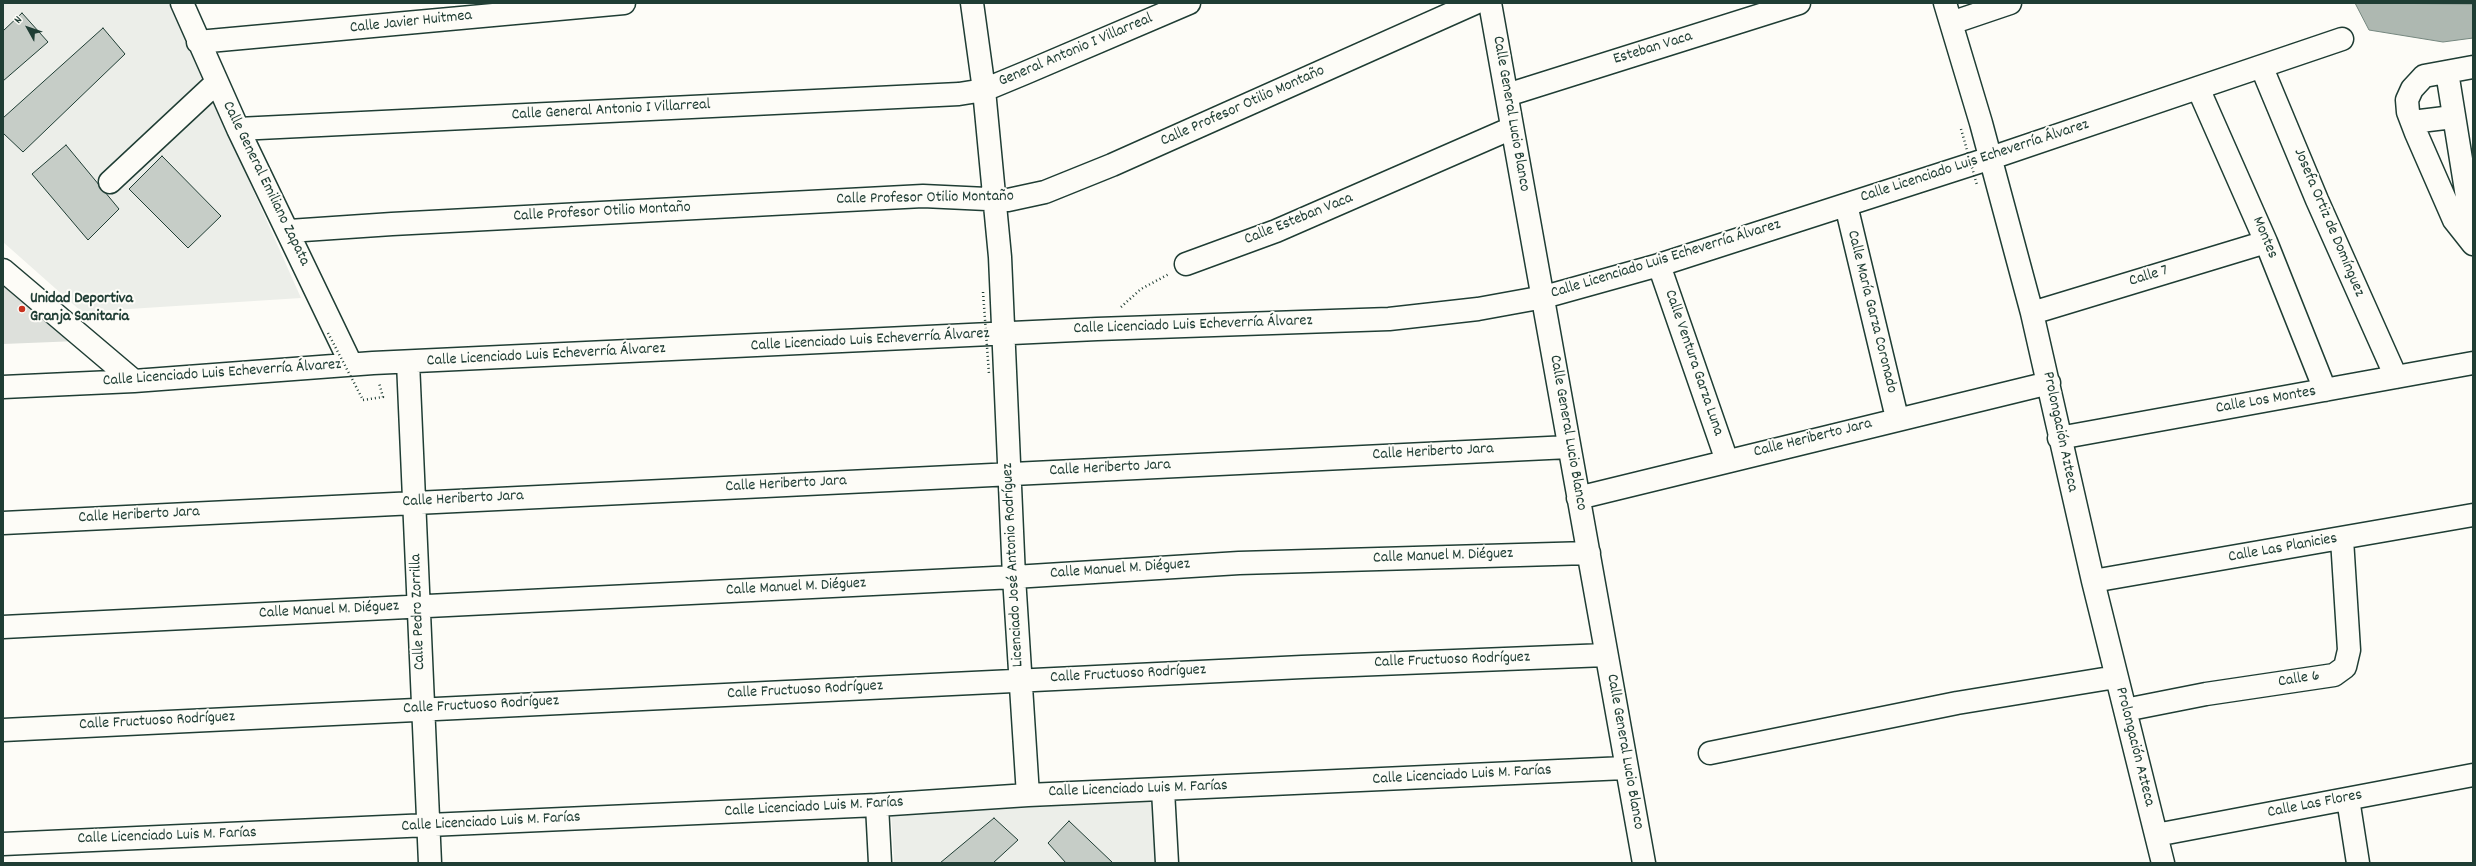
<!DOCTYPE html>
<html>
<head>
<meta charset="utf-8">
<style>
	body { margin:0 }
	#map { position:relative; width:2476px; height:866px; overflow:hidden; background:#fdfcf7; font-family:Dekko,sans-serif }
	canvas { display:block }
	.frame { position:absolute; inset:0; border:4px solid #1f3d34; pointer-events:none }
	.north { position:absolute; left:8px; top:8px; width:40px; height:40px; -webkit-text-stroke:3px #fdfcf7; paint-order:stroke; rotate:310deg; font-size:11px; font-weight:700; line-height:16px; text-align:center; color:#1f3d34 }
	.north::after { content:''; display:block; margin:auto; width:14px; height:18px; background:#1f3d34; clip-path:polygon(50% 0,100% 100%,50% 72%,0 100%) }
</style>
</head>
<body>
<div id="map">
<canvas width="2476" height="866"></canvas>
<div class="frame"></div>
<div class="north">N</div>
</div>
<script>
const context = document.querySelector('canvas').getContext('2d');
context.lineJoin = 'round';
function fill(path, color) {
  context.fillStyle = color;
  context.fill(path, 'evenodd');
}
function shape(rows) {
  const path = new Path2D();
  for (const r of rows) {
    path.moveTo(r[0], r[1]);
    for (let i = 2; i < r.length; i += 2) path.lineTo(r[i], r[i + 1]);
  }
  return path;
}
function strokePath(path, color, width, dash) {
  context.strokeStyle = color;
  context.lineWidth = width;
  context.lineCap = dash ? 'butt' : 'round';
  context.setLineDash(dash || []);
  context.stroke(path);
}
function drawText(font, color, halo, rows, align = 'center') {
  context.font = font + ' Dekko,sans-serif';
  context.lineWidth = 4;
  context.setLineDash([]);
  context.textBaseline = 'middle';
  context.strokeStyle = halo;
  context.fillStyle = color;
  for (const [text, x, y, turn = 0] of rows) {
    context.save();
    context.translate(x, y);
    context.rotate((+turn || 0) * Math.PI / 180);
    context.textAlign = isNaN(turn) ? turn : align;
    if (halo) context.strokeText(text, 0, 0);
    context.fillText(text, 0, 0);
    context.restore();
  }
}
fill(shape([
	[3,3,170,3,301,298,82,312,3,242],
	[1154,796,1158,863,894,863,891,812]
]), '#eceee9');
fill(shape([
	[3,277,78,341,3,344]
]), '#dde0db');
const water = shape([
	[2355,3,2473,4,2473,38,2443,42,2369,30,2355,3]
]);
fill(water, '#aeb8b1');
strokePath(water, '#75877f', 1);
const building = shape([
	[22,13,48,42,3,81,3,31,22,13],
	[103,28,125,54,23,152,3,133,3,118,103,28],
	[66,145,119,209,88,240,32,174,66,145],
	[162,156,221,216,188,248,129,189,162,156],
	[994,818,1018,840,993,863,940,863,994,818],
	[1069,821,1113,863,1066,863,1048,843,1069,821]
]);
fill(building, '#c6cdc7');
strokePath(building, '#1f3d34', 1);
const minor = shape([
	[182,3,238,129,351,364],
	[972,3,984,90,1000,257,1014,577,1028,795],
	[1490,3,1644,863],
	[1945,3,1981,123,2032,313,2093,581,2163,863],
	[1951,23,2010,3],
	[198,42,624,3],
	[2473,67,2424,76,2412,89,2407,100,2408,112,2416,133,2454,220,2473,244],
	[2262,68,2317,200,2396,377],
	[2447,72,2473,234],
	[2198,88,2266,242,2325,390],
	[1507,95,1799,3],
	[2412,122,2453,117],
	[238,129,959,94,984,90,1025,73,1189,3],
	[110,182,216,83],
	[1846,205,1897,418],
	[289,231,392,224,923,196,1008,200,1045,192,1112,165,1475,3],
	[1186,264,1276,231,1512,128],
	[1659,265,1727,461],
	[3,270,134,381],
	[2032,313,2266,242],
	[408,362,430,863],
	[3,387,134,381,373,363,1097,329,1389,319,1478,309,1544,297,1659,265,1991,158,2342,39],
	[2059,438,2473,363],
	[1578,498,2049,383],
	[3,523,1569,447],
	[2093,581,2473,515],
	[3,627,1014,577,1239,563,1589,553],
	[2125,710,2206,694,2334,675,2345,667,2349,650,2342,539],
	[3,730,1302,667,1606,655],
	[1710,753,1957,703,2116,677],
	[1163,790,1167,863],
	[2348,799,2358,863],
	[877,805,880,863],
	[2156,835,2473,775],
	[3,844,877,805,1028,795,1625,768]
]);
strokePath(minor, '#1f3d34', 25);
strokePath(shape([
	[1121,307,1141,289,1169,274],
	[363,400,383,397,379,383]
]), '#1f3d34', 2.5, [1, 3]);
strokePath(minor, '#fdfcf7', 22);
strokePath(shape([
	[1961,129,1977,185],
	[983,292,989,374],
	[328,333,363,400]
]), '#1f3d34', 2.5, [1, 3]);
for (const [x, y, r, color] of [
	[22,309,4,"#c8321e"]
]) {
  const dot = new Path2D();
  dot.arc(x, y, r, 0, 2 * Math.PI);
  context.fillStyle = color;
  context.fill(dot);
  strokePath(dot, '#fdfcf7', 1.5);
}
drawText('16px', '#1f3d34', '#fdfcf7', [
	["Calle Javier Huitmea",411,23,-6],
	["Esteban Vaca",1653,49,-17],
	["General Antonio I Villarreal",1076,51,-23],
	["Calle Profesor Otilio Montaño",1243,107,-24],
	["Calle General Antonio I Villarreal",611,111,-3],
	["Calle General Lucio Blanco",1510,114,80],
	["Calle Licenciado Luis Echeverría Álvarez",1975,162,-18],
	["Calle General Emiliano Zapata",265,184,64],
	["Calle Profesor Otilio Montaño",925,199,-1],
	["Calle Profesor Otilio Montaño",602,213,-3],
	["Calle Esteban Vaca",1299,220,-22],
	["Josefa Ortiz de Domínguez",2328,223,67],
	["Montes",2264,238,67],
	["Calle Licenciado Luis Echeverría Álvarez",1666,260,-17],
	["Calle 7",2149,277,-17],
	["Calle María Garza Coronado",1871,312,76],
	["Calle Licenciado Luis Echeverría Álvarez",1193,326,-2],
	["Calle Licenciado Luis Echeverría Álvarez",870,341,-3],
	["Calle Licenciado Luis Echeverría Álvarez",546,356,-3],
	["Calle Ventura Garza Luna",1693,363,71],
	["Calle Licenciado Luis Echeverría Álvarez",222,374,-4],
	["Calle Los Montes",2266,401,-10],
	["Prolongación Azteca",2059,432,78],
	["Calle General Lucio Blanco",1567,433,80],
	["Calle Heriberto Jara",1813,439,-14],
	["Calle Heriberto Jara",1433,453,-3],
	["Calle Heriberto Jara",1110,469,-3],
	["Calle Heriberto Jara",786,485,-3],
	["Calle Heriberto Jara",463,500,-3],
	["Calle Heriberto Jara",139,516,-3],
	["Calle Las Planicies",2283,549,-10],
	["Calle Manuel M. Diéguez",1443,557,-2],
	["Licenciado José Antonio Rodríguez",1014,565,-93],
	["Calle Manuel M. Diéguez",1120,570,-4],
	["Calle Manuel M. Diéguez",796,588,-3],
	["Calle Manuel M. Diéguez",329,611,-3],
	["Calle Pedro Zorrilla",419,612,-92],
	["Calle Fructuoso Rodríguez",1452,661,-2],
	["Calle Fructuoso Rodríguez",1128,675,-3],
	["Calle 6",2299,680,-9],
	["Calle Fructuoso Rodríguez",805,691,-3],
	["Calle Fructuoso Rodríguez",481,706,-3],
	["Calle Fructuoso Rodríguez",157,722,-3],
	["Prolongación Azteca",2134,747,76],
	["Calle General Lucio Blanco",1624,752,80],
	["Calle Licenciado Luis M. Farías",1462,776,-3],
	["Calle Licenciado Luis M. Farías",1138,790,-2],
	["Calle Las Flores",2315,805,-11],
	["Calle Licenciado Luis M. Farías",814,808,-3],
	["Calle Licenciado Luis M. Farías",491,823,-3],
	["Calle Licenciado Luis M. Farías",167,837,-2]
]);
drawText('bold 16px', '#1f3d34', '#fdfcf7', [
	["Unidad Deportiva",30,300],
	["Granja Sanitaria",30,318]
], 'left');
</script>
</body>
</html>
